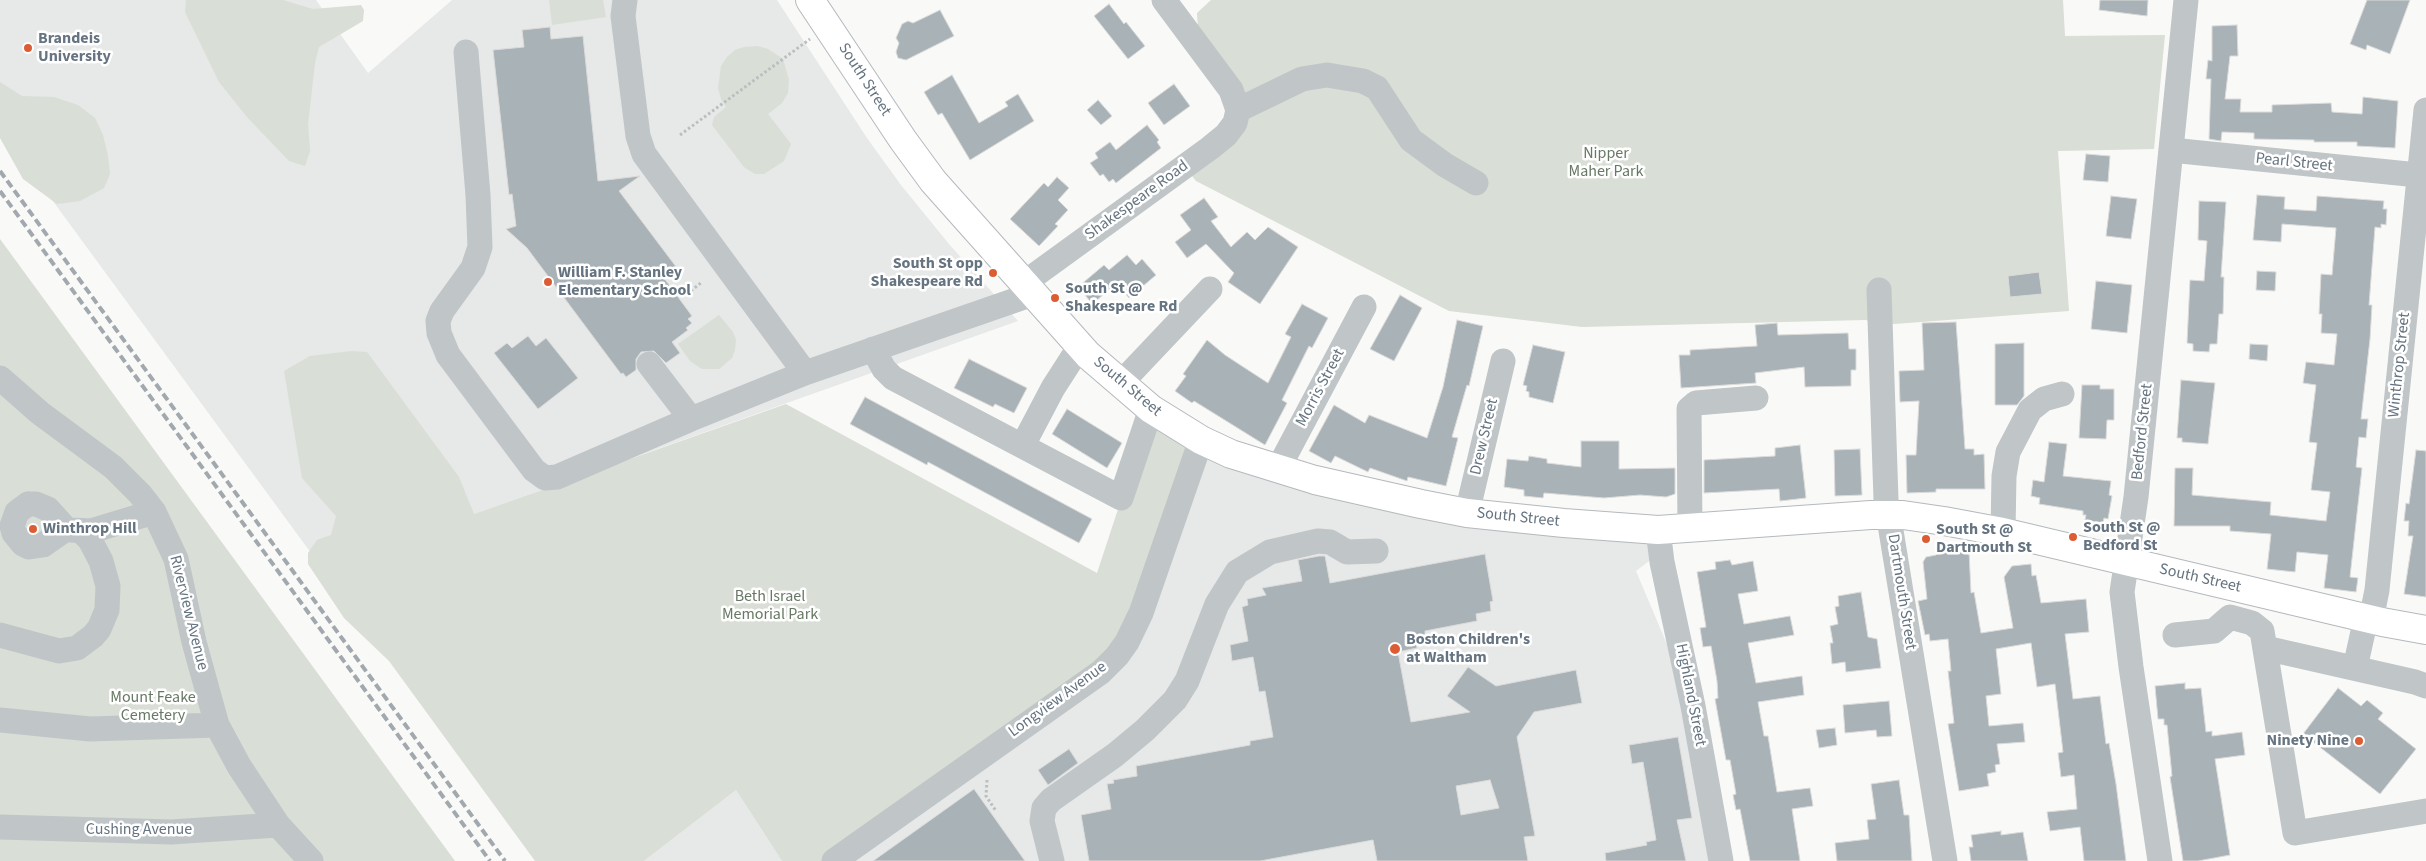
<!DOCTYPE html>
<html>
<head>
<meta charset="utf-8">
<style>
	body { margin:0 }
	canvas { display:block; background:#f9f9f7 }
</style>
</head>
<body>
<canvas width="2426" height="861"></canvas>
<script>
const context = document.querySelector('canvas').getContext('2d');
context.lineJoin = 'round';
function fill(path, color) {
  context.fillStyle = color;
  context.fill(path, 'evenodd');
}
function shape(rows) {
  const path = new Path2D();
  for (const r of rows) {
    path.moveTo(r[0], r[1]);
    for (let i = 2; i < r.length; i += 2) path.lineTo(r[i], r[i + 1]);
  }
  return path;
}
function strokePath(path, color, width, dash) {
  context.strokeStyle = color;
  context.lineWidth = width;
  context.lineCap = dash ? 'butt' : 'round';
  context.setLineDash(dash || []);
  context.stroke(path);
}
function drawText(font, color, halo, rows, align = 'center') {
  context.font = font + ' "Source Sans 3",sans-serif';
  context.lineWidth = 5;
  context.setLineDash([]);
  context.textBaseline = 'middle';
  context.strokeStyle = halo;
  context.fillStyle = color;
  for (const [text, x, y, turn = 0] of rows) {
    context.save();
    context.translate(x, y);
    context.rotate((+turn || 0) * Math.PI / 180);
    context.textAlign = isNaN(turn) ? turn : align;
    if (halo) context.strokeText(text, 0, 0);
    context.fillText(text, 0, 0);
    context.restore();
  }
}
fill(shape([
	[0,0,316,0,368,73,452,0,777,0,867,138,901,185,949,244,1018,321,322,568,0,129],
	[1201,440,1315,480,1658,530,1661,552,1636,571,1693,706,1721,861,829,861,1101,672],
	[736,790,782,861,644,861]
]), '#e7e8e8');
fill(shape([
	[186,0,283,0,313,9,361,5,364,10,363,21,319,47,315,63,308,124,310,151,305,166,289,161,247,117,219,82,185,12],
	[549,0,603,0,606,17,552,25],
	[1211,0,2063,0,2065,36,2165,35,2154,149,2058,151,2069,311,1894,324,1865,320,1582,327,1449,311,1196,181,1185,167,1235,123,1199,46,1197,13],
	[758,46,768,49,783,59,789,80,788,93,782,103,768,114,791,144,784,161,764,174,755,174,744,167,712,125,714,117,726,107,721,99,718,88,721,66,727,57,735,50,744,47],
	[0,82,22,96,54,97,78,105,95,118,103,135,108,156,110,174,104,188,80,201,57,204,23,179,0,138],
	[0,239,455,861,0,861],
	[719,315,733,332,736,340,735,350,732,358,719,369,702,369,690,361,678,344],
	[351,351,367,352,459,477,474,514,786,404,1097,573,1151,409,1201,440,1127,642,829,861,782,861,736,790,644,861,535,861,389,661,344,618,308,564,308,553,317,540,331,535,336,516,302,478,284,371,310,356]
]), '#d9ded6');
const building = shape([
	[2100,0,2148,0,2147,16,2099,10,2100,0],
	[2367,0,2410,0,2390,54,2367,45,2366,50,2350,44,2367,0],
	[1109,4,1124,24,1126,22,1145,46,1128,59,1094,16,1109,4],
	[940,10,954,36,906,60,898,58,896,52,899,43,896,38,902,24,908,21,913,23,940,10],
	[2237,25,2238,56,2230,56,2225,99,2241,99,2240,112,2272,112,2272,105,2331,103,2332,112,2362,114,2363,97,2398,101,2395,148,2357,146,2357,142,2314,142,2314,140,2254,139,2254,133,2222,132,2221,141,2209,139,2211,79,2206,79,2208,60,2212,61,2212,26,2237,25],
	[550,27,551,39,583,36,598,181,640,176,619,191,677,268,664,278,692,316,688,319,692,323,686,328,688,330,672,342,680,353,666,363,654,351,641,352,636,359,636,370,626,377,623,373,621,374,527,248,506,229,516,226,512,194,509,195,493,50,524,47,522,30,550,27],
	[952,75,979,123,1008,106,1005,102,1018,94,1034,121,970,160,942,113,938,115,924,92,952,75],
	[1174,84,1190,106,1164,125,1148,103,1174,84],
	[1098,100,1112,116,1101,125,1087,110,1098,100],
	[1147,125,1159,140,1157,142,1161,148,1116,183,1113,179,1109,182,1103,174,1100,176,1090,163,1098,158,1095,153,1110,142,1116,150,1147,125],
	[2086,154,2110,156,2108,182,2083,180,2086,154],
	[1057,177,1069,188,1058,200,1068,210,1055,224,1058,226,1039,246,1010,219,1044,183,1048,187,1057,177],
	[2257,195,2285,197,2284,209,2316,211,2317,196,2384,201,2383,209,2387,209,2386,225,2381,224,2381,228,2375,227,2369,305,2372,305,2370,339,2361,419,2368,419,2366,438,2359,437,2356,467,2362,468,2350,577,2358,578,2356,592,2324,588,2328,555,2297,552,2295,572,2267,569,2271,534,2230,531,2230,526,2174,526,2175,468,2193,468,2192,495,2271,502,2270,515,2326,521,2330,492,2311,490,2317,443,2309,442,2316,385,2303,383,2306,362,2334,365,2337,334,2321,333,2322,314,2319,314,2321,274,2332,275,2336,228,2282,224,2281,242,2253,240,2257,195],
	[2111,196,2137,199,2131,239,2106,236,2111,196],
	[1204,198,1218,217,1211,221,1231,247,1247,232,1255,240,1268,227,1298,247,1260,304,1228,282,1234,273,1206,244,1187,258,1175,242,1191,230,1180,215,1204,198],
	[2199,201,2226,202,2221,277,2224,277,2223,314,2219,314,2217,344,2210,344,2209,352,2193,351,2193,344,2187,343,2190,280,2204,281,2207,241,2198,240,2199,201],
	[1127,255,1136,265,1142,259,1156,275,1129,298,1117,283,1097,300,1094,297,1090,301,1078,287,1104,265,1109,270,1127,255],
	[2257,271,2276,272,2275,291,2256,290,2257,271],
	[2039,272,2042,294,2010,297,2008,276,2039,272],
	[2096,281,2132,285,2127,333,2091,329,2096,281],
	[1400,295,1422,308,1394,361,1370,349,1400,295],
	[1302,304,1328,318,1312,348,1309,346,1282,400,1287,403,1265,445,1194,401,1192,403,1175,391,1186,376,1183,374,1207,340,1225,355,1268,383,1291,337,1285,334,1302,304],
	[1457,320,1483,326,1469,386,1467,385,1452,437,1458,438,1446,486,1408,477,1407,481,1370,468,1368,472,1335,456,1331,463,1309,451,1334,405,1365,423,1369,415,1427,438,1443,387,1457,320],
	[1956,322,1965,449,1974,449,1974,455,1984,454,1985,489,1936,489,1936,492,1907,493,1906,455,1916,455,1919,401,1900,402,1899,371,1924,370,1922,323,1956,322],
	[1777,323,1778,335,1848,333,1849,349,1856,349,1856,370,1851,370,1851,386,1805,387,1804,367,1755,373,1756,383,1681,388,1679,355,1690,355,1690,350,1757,346,1755,325,1777,323],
	[528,336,536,346,546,338,578,378,538,409,494,353,507,343,512,348,528,336],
	[2024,343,2024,396,2017,405,1995,405,1995,344,2024,343],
	[2250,344,2268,345,2267,361,2249,359,2250,344],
	[1533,345,1565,352,1553,403,1529,397,1529,392,1526,391,1527,386,1523,385,1533,345],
	[969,359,1027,388,1014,413,995,404,993,407,954,388,969,359],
	[2181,380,2215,383,2208,444,2182,442,2182,438,2177,438,2181,380],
	[2082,385,2100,385,2100,389,2114,389,2114,420,2107,420,2106,439,2079,438,2082,385],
	[865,397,1092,519,1079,543,928,462,927,465,850,424,865,397],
	[1067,409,1122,443,1107,468,1052,434,1067,409],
	[1581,441,1619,441,1619,469,1675,468,1675,494,1666,497,1640,495,1604,498,1544,493,1543,498,1524,496,1524,490,1504,487,1507,459,1528,461,1529,456,1547,459,1547,463,1581,467,1581,441],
	[2049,442,2067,444,2063,476,2111,481,2109,495,2112,496,2108,519,2104,518,2103,523,2085,520,2086,515,2083,515,2083,511,2039,504,2040,498,2031,496,2033,480,2044,482,2049,442],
	[1800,445,1806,498,1780,501,1779,489,1704,493,1704,460,1775,456,1775,448,1800,445],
	[1860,449,1862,495,1835,496,1834,450,1860,449],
	[2416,450,2426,451,2426,597,2404,594,2413,536,2408,536,2409,521,2404,521,2406,503,2409,504,2416,450],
	[1945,544,1952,552,1969,551,1971,593,1974,592,1981,633,2013,628,2004,577,2012,566,2031,564,2032,576,2036,575,2041,603,2086,599,2089,632,2065,634,2073,699,2100,696,2106,744,2109,743,2116,784,2126,861,2084,861,2080,827,2050,831,2047,812,2077,809,2074,775,2061,777,2058,753,2063,752,2055,684,2037,687,2031,643,1996,649,2001,694,1986,696,1989,726,2023,723,2025,742,1997,744,2000,764,1995,765,1996,772,1987,774,1989,786,1959,791,1948,724,1954,723,1948,671,1951,671,1948,639,1930,641,1929,634,1925,635,1918,601,1927,599,1923,562,1926,557,1936,555,1945,544],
	[1485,554,1493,601,1490,602,1491,611,1476,614,1477,621,1425,631,1425,635,1415,637,1417,648,1398,652,1411,722,1470,712,1447,696,1468,667,1496,686,1576,670,1582,703,1534,712,1517,737,1535,836,1524,837,1528,861,1377,861,1373,840,1260,861,1089,861,1081,815,1111,809,1107,784,1114,783,1113,780,1137,776,1136,766,1250,745,1250,741,1273,737,1265,691,1259,692,1253,657,1232,661,1230,645,1248,641,1242,607,1248,605,1247,599,1266,595,1262,588,1302,581,1298,560,1319,556,1325,556,1330,583,1485,554],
	[1490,780,1499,808,1461,815,1456,786,1490,780],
	[1730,560,1732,565,1753,561,1758,591,1738,594,1744,624,1790,616,1794,635,1748,643,1756,683,1802,676,1804,695,1758,702,1764,736,1768,736,1777,792,1810,788,1813,806,1792,809,1800,861,1750,861,1740,809,1736,810,1733,795,1736,794,1730,760,1726,760,1715,699,1718,698,1717,681,1711,646,1703,647,1700,628,1706,627,1697,572,1716,569,1715,562,1730,560],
	[1861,592,1868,637,1877,639,1881,668,1846,672,1845,662,1832,664,1830,643,1833,643,1830,626,1838,624,1835,607,1839,606,1838,596,1861,592],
	[2185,683,2185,689,2201,688,2206,732,2212,731,2212,736,2242,732,2245,755,2215,759,2230,855,2198,861,2183,861,2170,777,2172,776,2167,725,2164,725,2164,719,2158,719,2155,686,2185,683],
	[2338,688,2361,706,2367,700,2383,713,2378,719,2416,749,2380,794,2303,734,2338,688],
	[1889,701,1892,736,1877,737,1876,730,1845,733,1843,705,1889,701],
	[1835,728,1837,745,1819,748,1816,730,1835,728],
	[1678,737,1692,818,1677,820,1686,861,1606,861,1605,853,1647,845,1646,842,1656,840,1643,762,1632,764,1629,745,1678,737],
	[1069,749,1078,763,1048,785,1038,770,1069,749],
	[1899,780,1904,815,1909,815,1912,861,1837,861,1835,843,1869,839,1867,820,1876,819,1871,784,1899,780],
	[974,789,1025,861,873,861,974,789],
	[2001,831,2001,835,2023,832,2028,861,1971,861,1969,847,1973,847,1971,835,2001,831]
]);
fill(building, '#a9b2b7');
strokePath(building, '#dbdbd9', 1);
const major = shape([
	[810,0,903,140,933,181,1088,355,1151,409,1201,440,1231,454,1315,480,1421,504,1467,513,1564,523,1658,530,1871,515,1903,515,1944,521,2003,532,2382,622,2426,630]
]);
strokePath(major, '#b4b9bd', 30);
strokePath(shape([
	[680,135,810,39],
	[687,294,702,282],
	[987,780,986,796,996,811]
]), '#bbbec0', 3, [2.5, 2.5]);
strokePath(shape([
	[625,0,623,16,638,136,644,154,805,373],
	[466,52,478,195,480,247,473,268,442,311,438,321,439,333,448,355,534,470,545,478,557,477,691,419,805,373,1033,294],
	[1238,110,1302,79,1327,75,1363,81,1377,88,1411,140,1445,165,1476,183],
	[2171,150,2418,175],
	[1024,283,1210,148,1226,135,1235,123,1238,110,1231,90,1164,0],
	[1879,290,1886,500,1945,861],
	[873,349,884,369,893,378,1121,498,1151,409],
	[649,364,691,419],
	[0,378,40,413,113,467,140,494,154,512,176,559,194,642,217,725,239,766,278,825,311,861],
	[1120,384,1210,289],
	[1023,445,1053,388,1080,346],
	[1278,469,1364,307],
	[28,504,36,504,48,509,66,529,43,545,29,547,23,544,14,533,12,526,17,512,28,504],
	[1467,513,1503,361],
	[1690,528,1689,409,1696,403,1756,398],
	[71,530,91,531,154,512],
	[1658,530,1662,562,1693,706,1721,861],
	[2003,532,2004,476,2008,452,2030,410,2044,399,2062,394],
	[2371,620,2377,590,2426,110],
	[0,635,59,651,77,648,93,636,99,629,107,610,108,586,101,561,90,540,82,532],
	[2175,635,2214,631,2230,617,2252,623,2262,631,2295,833,2426,811],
	[2265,648,2415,682,2426,686],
	[2355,668,2366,618],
	[0,720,90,729,217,725],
	[0,827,171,832,278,825],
	[834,861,1101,672,1117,656,1127,642,1141,613,1201,440],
	[1052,861,1042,821,1044,808,1051,800,1115,755,1145,730,1175,700,1187,681,1217,604,1237,572,1270,552,1318,541,1330,542,1347,552,1376,551],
	[2160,861,2131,667,2122,592,2136,497,2186,0]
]), '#c0c5c8', 25);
strokePath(major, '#fff', 28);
strokePath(shape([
	[0,171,505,861],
	[0,191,490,861]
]), '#a2a9ae', 4, [8, 4]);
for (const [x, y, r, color] of [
	[28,48,5,"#dc5d34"],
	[993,273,5,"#dc5d34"],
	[548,282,5,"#dc5d34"],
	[1055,298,5,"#dc5d34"],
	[33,529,5,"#dc5d34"],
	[2073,537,5,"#dc5d34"],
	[1926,539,5,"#dc5d34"],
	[1395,649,6,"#dc5d34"],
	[2359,741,5,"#dc5d34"]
]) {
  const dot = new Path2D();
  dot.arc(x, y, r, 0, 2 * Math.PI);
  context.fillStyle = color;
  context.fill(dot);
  strokePath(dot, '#fff', 2);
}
drawText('bold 16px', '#657480', '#fff', [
	["Brandeis",38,39],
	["University",38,57],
	["South St opp",983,264,"right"],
	["Shakespeare Rd",983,282,"right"],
	["William F. Stanley",558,273],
	["Elementary School",558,291],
	["South St @",1065,289],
	["Shakespeare Rd",1065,307],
	["South St @",2083,528],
	["Bedford St",2083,546],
	["Winthrop Hill",43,529],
	["South St @",1936,530],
	["Dartmouth St",1936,548],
	["Boston Children's",1406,640],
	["at Waltham",1406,658],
	["Ninety Nine",2349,741,"right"]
], 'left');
drawText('16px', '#657480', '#fff', [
	["South Street",864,80,57],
	["Pearl Street",2294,163,6],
	["Shakespeare Road",1137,201,-36],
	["Winthrop Street",2400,365,-84],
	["South Street",1127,387,40],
	["Morris Street",1321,388,-62],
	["Bedford Street",2143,432,-84],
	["Drew Street",1485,437,-77],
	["South Street",1518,518,6],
	["South Street",2200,579,13],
	["Dartmouth Street",1901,592,81],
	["Riverview Avenue",188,613,76],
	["Highland Street",1690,695,79],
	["Longview Avenue",1058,700,-36],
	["Cushing Avenue",139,830]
]);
drawText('16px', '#677964', '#fff', [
	["Nipper",1606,154],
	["Maher Park",1606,172],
	["Beth Israel",770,597],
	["Memorial Park",770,615],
	["Mount Feake",153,698],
	["Cemetery",153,716]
]);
</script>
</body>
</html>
